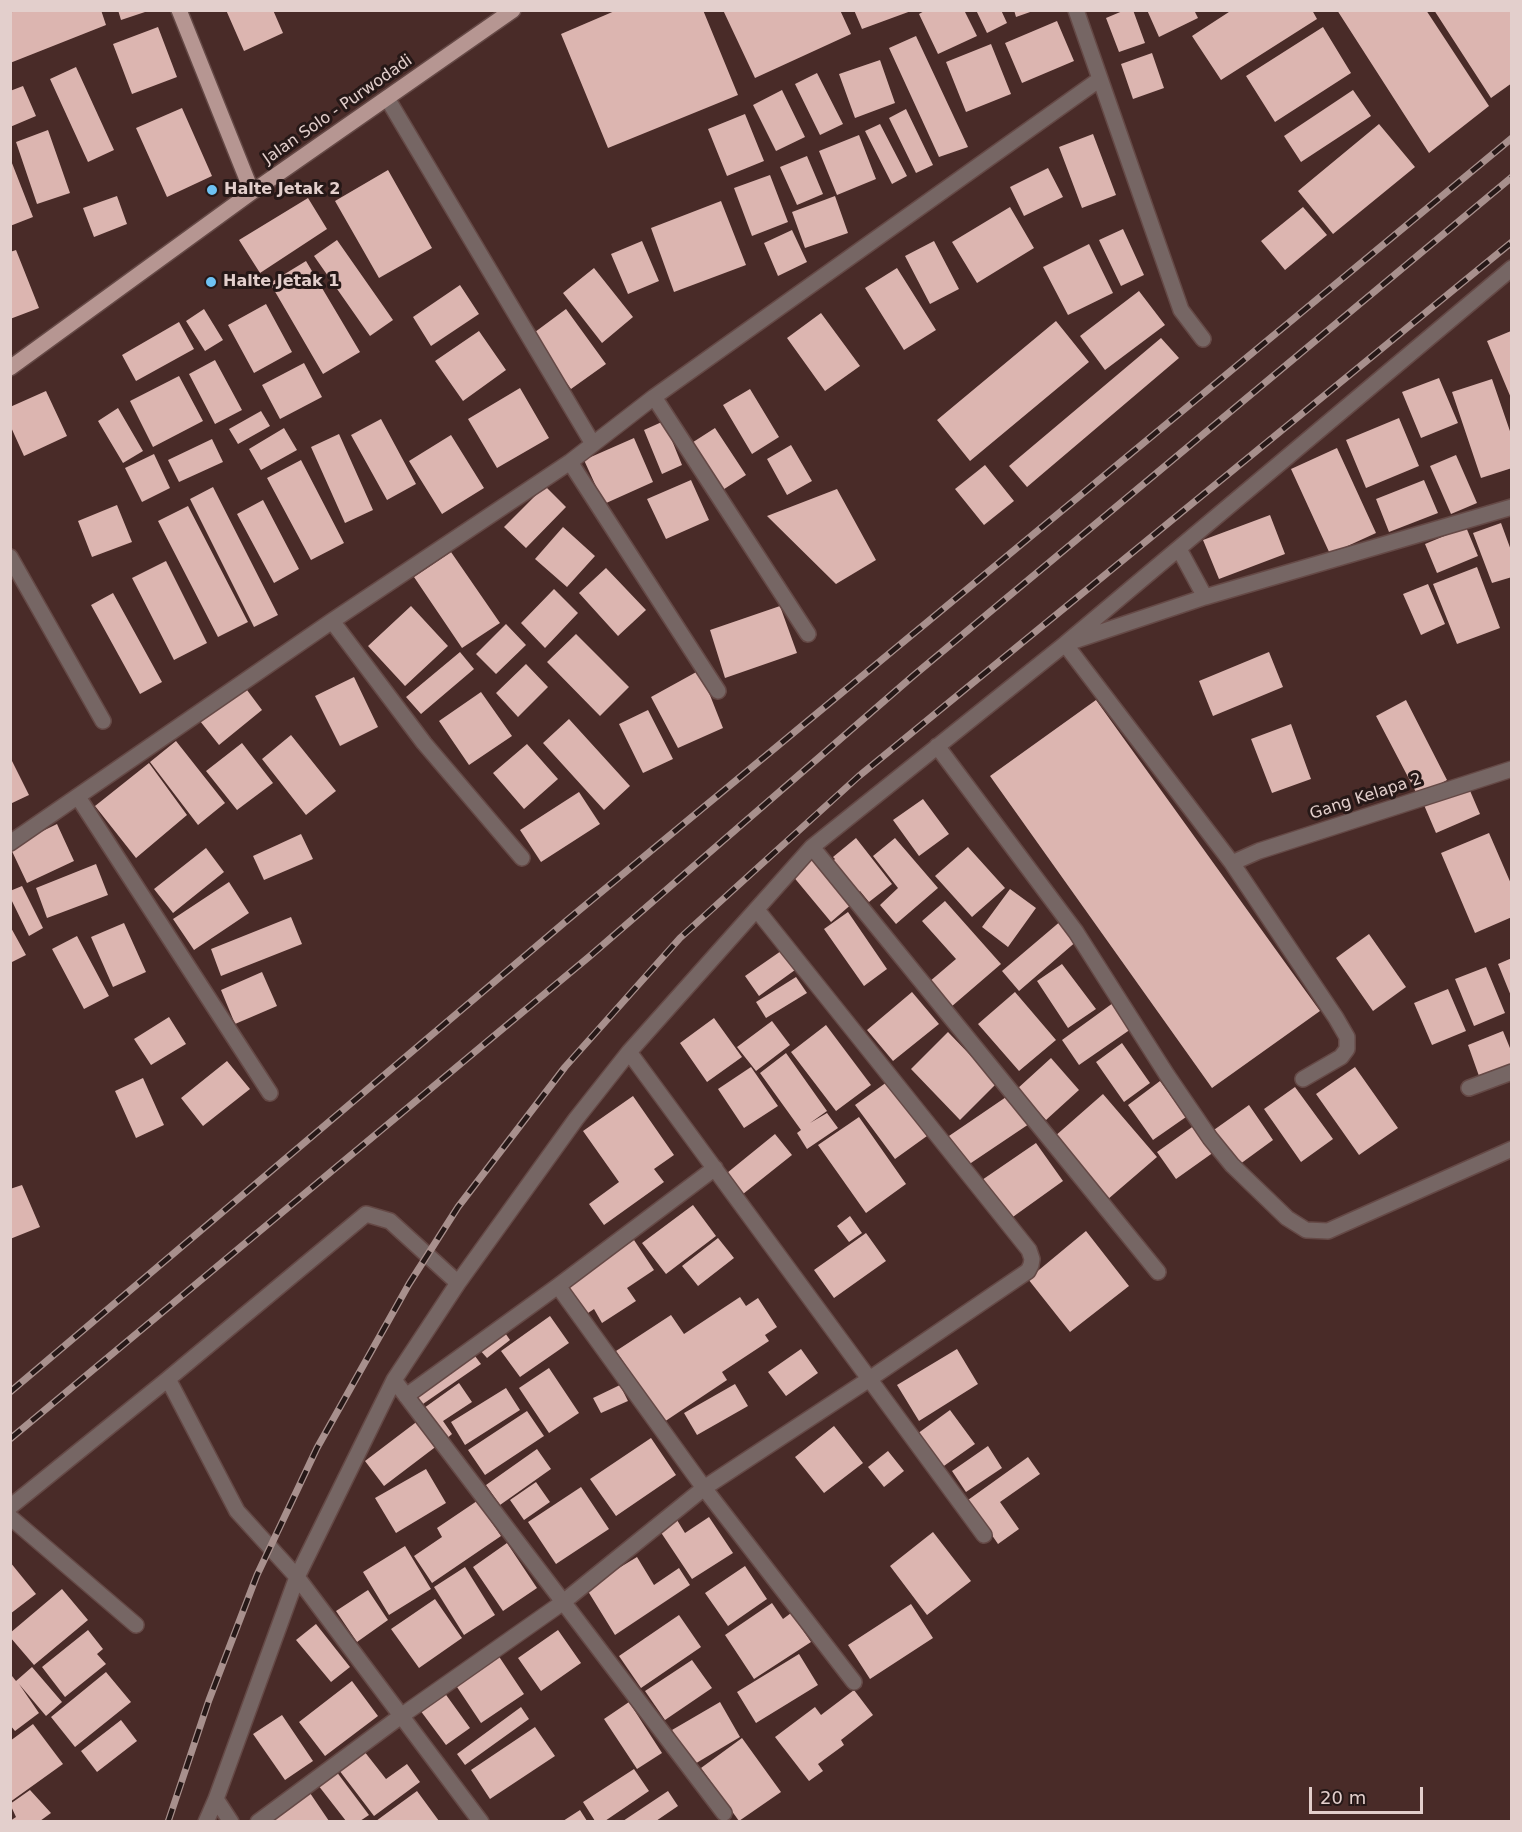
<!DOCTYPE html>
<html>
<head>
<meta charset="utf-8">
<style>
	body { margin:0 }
	#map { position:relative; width:1522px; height:1832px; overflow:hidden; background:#492b28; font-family:"DejaVu Sans",sans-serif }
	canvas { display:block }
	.frame { position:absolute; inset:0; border:12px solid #e3cfcc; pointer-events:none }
	.scale { position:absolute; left:1309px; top:1787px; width:114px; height:27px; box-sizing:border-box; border:3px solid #e3cfcc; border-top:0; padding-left:8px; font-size:18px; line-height:21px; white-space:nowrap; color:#e3cfcc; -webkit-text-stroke:4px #261817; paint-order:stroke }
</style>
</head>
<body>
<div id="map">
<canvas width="1522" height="1832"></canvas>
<div class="frame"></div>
<div class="scale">20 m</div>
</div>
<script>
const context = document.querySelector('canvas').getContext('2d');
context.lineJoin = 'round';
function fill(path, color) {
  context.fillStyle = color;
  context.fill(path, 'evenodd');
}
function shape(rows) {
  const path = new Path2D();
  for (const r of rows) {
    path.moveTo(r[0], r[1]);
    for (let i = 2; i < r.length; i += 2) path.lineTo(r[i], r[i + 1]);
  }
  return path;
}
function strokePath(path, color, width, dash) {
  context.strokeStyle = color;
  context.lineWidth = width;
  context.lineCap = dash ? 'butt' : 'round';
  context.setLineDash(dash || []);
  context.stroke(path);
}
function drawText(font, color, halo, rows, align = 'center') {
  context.font = font + ' "DejaVu Sans",sans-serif';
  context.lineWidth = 6;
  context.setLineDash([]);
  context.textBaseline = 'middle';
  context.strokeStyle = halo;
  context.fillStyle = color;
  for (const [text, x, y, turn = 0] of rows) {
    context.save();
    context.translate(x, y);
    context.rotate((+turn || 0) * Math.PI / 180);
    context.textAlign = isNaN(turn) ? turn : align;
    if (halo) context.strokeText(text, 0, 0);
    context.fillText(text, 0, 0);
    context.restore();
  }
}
fill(shape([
	[17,10,101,10,106,25,10,63,10,13],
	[118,10,148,10,148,11,121,20],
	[226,10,273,10,283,33,244,51],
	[617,10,703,10,738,95,608,148,561,34],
	[723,10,840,10,851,34,755,78],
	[854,10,911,10,911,11,862,29],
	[926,10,964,10,977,36,938,54,919,14],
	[976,10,1001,10,1007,23,987,33],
	[1014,10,1033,10,1033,11,1016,17],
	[1125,10,1133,10,1145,43,1119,52,1106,18],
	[1147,10,1194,10,1198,18,1159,37],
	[1232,10,1312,10,1317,19,1221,80,1192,36],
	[1337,10,1426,10,1489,106,1429,153],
	[1434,10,1512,10,1512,83,1491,98],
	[1057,21,1074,61,1022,83,1005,43],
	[158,27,177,77,132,94,113,44],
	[1323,27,1351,73,1275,122,1246,76],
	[916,36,968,147,939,157,889,48],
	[991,44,1011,94,966,112,946,62],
	[1152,53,1164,88,1133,99,1121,64],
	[880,60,895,103,855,118,839,74],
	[76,67,114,150,88,162,50,79],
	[817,73,843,124,820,135,795,84],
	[23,86,36,116,10,127,10,91],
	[782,90,805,137,776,151,753,105],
	[1353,90,1371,116,1301,162,1284,136],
	[182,108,212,176,167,197,136,128],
	[906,109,933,165,916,173,889,118],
	[745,114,764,161,727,176,708,129],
	[880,124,907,176,892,184,865,131],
	[1379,124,1415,167,1333,234,1298,191],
	[48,130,70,193,37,204,16,142],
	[1093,134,1116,195,1082,208,1059,147],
	[859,135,876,179,837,195,819,151],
	[807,156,823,194,797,205,780,167],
	[10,158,33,217,10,226],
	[1048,168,1063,197,1024,216,1010,187],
	[388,170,432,248,379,278,335,201],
	[770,175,788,222,752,236,734,188],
	[117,196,127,224,94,237,83,208],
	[835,196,848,233,805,248,792,212],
	[308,198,327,229,260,273,239,240],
	[721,201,746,265,674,292,651,228],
	[1010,207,1034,248,977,283,952,242],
	[1303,207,1327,235,1285,270,1261,241],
	[1123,229,1144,275,1121,286,1099,240],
	[792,230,807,262,778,276,764,243],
	[337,240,393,320,370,336,314,256],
	[642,241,659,281,628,294,611,254],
	[934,241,959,289,930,304,905,256],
	[1089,244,1113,293,1068,315,1043,267],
	[16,250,39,308,10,319,10,252],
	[306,261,360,352,323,374,270,283],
	[594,268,633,317,602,343,563,293],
	[897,268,936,330,904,350,865,288],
	[460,285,479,314,431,346,413,317],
	[1139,291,1165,325,1105,370,1080,336],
	[266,304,292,352,254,373,228,325],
	[204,309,223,340,205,351,186,321],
	[566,309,606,364,571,389,531,335],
	[821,313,860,366,825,391,787,338],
	[1056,321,1089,362,970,461,937,420],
	[179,322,194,349,136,381,122,355],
	[479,331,506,370,463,401,435,361],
	[1511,331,1511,398,1487,341],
	[1161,338,1179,358,1027,487,1009,466],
	[215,360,242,410,215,424,189,374],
	[304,363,322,397,280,419,262,385],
	[179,376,203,421,153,447,130,401],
	[1439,378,1458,423,1421,438,1402,392],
	[1492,379,1512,437,1512,468,1481,478,1452,392],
	[520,388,549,438,497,468,468,419],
	[750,389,779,437,752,454,723,405],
	[46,391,67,436,24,456,10,425,10,407],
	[118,408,143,451,123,463,98,421],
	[261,411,270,426,238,444,229,429],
	[1399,418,1419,466,1366,488,1346,440],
	[381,419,416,484,387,500,351,435],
	[664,421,682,465,662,474,644,430],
	[284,428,297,450,261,470,249,449],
	[715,428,746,475,718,493,687,446],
	[339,434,373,510,345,523,311,447],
	[451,435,484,488,442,514,409,461],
	[634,438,653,482,604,504,584,460],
	[212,439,223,462,179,482,168,460],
	[791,445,812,481,787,495,767,459],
	[1337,448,1376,533,1330,554,1291,469],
	[154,454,170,488,142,502,125,468],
	[1456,455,1477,503,1451,514,1430,466],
	[301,460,344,543,311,560,267,478],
	[985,465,1014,501,984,525,955,489],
	[691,480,709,520,666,539,647,499],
	[1424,480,1438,513,1389,532,1376,499],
	[545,486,566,507,526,548,504,527],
	[213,487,278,615,254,627,190,499],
	[837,489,876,560,836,584,767,516],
	[263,500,299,569,274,583,237,514],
	[117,505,132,542,92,557,78,521],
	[188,506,248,622,218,637,158,521],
	[1270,515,1285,554,1219,579,1203,540],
	[1501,523,1512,553,1512,577,1492,583,1473,533],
	[563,527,595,556,567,587,535,559],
	[1466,527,1478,556,1437,573,1425,544],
	[451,552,500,623,462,648,414,577],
	[166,561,207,643,174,660,132,578],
	[1477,567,1500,628,1457,644,1433,584],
	[606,568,646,610,618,636,579,593],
	[1428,584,1445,624,1421,635,1403,594],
	[554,589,578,613,545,648,521,623],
	[113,593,162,682,140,694,91,605],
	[411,606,448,646,405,686,368,646],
	[780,606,797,653,725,678,710,630],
	[506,624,526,645,496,674,476,654],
	[576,634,629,687,600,716,547,662],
	[460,652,474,669,421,714,406,697],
	[1269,652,1283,687,1213,716,1199,681],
	[526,664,548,687,518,717,496,693],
	[700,670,723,728,678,748,651,697],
	[354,677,378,727,340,746,315,696],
	[244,686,262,710,219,745,200,721],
	[481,692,512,736,469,765,439,721],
	[1096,700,1320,1011,1212,1088,990,776],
	[1406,700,1447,780,1418,796,1376,716],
	[648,710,673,759,643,773,619,724],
	[569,719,630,786,604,810,543,743],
	[1291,724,1311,779,1272,793,1251,739],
	[291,735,336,791,306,815,262,759],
	[176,741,225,803,198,825,150,762],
	[242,743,273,783,237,810,206,771],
	[527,744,558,779,524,809,493,773],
	[10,757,29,795,10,804],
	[149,763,187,815,136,858,95,806],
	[1468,786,1480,814,1436,833,1424,805],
	[579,792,600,824,541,862,520,830],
	[923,799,949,834,919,856,893,820],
	[57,824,74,861,27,883,10,847],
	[1489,833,1512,886,1512,917,1475,933,1441,853],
	[301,834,313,859,264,880,253,856],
	[856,838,892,884,869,902,860,891,855,895,831,863,835,859,833,857],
	[895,838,938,888,896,924,880,905,898,888,873,856],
	[968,847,1005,888,972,917,935,876],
	[206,848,224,872,173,913,154,889],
	[814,855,854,902,831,922,792,875],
	[96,864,108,895,47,918,36,888],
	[229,882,249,913,194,950,173,919],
	[22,886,43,928,29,936,10,897,10,891],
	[1010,889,1036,908,1008,947,982,927],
	[945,901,1001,964,951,1007,929,982,956,959,922,921],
	[848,912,887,969,864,986,824,929],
	[291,917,302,944,221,976,211,949],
	[1062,920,1078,940,1019,991,1002,971],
	[124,923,146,972,113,987,91,937],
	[10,926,26,955,10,963],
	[1369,934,1406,987,1373,1011,1336,958],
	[77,936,109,996,84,1009,52,949],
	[781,951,795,970,759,996,745,976],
	[1512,958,1512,996,1511,996,1498,964],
	[1062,964,1096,1009,1068,1028,1037,981],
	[1486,967,1505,1013,1474,1026,1455,979],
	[262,972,277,1006,235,1024,221,990],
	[796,977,807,993,766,1018,756,1002],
	[1448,989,1466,1031,1432,1045,1414,1003],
	[912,992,939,1024,893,1061,867,1030],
	[1015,992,1056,1040,1019,1071,978,1024],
	[1113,1003,1131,1029,1079,1065,1062,1040],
	[169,1017,186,1044,151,1065,134,1039],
	[714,1018,742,1057,707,1082,680,1043],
	[772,1021,790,1045,756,1071,737,1047],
	[826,1025,871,1085,836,1111,791,1052],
	[1503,1031,1512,1053,1512,1064,1479,1076,1468,1045],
	[948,1032,997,1083,960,1120,911,1069],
	[1122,1043,1150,1083,1124,1102,1096,1062],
	[786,1053,827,1111,810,1123,827,1113,838,1128,807,1149,797,1133,801,1130,760,1073],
	[1051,1058,1079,1090,1046,1120,1017,1089],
	[227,1061,250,1089,203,1126,181,1098],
	[751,1067,778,1106,744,1128,718,1089],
	[1355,1067,1398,1128,1359,1155,1316,1094],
	[143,1078,164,1125,136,1138,115,1091],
	[1160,1081,1186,1117,1153,1140,1128,1105],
	[887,1082,927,1136,895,1159,855,1105],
	[1295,1087,1333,1139,1301,1162,1264,1109],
	[1103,1094,1157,1157,1107,1200,1054,1137],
	[1009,1095,1029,1124,965,1167,946,1138],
	[633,1096,674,1155,654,1169,664,1182,604,1225,589,1204,619,1182,583,1131],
	[1249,1105,1273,1140,1236,1167,1211,1132],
	[859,1117,906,1184,866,1213,818,1145],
	[1195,1125,1214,1152,1176,1179,1157,1152],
	[775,1134,792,1155,743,1194,727,1173],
	[1036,1143,1063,1181,1010,1219,982,1180],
	[22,1185,40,1227,10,1239,10,1189],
	[693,1205,716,1236,666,1274,642,1243],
	[850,1216,862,1233,849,1242,837,1226],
	[1086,1231,1129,1286,1070,1332,1028,1279],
	[866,1233,886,1261,834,1298,814,1270],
	[718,1238,734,1258,698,1286,682,1266],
	[634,1240,654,1270,627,1288,636,1301,602,1323,594,1309,585,1315,566,1286],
	[740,1297,746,1306,758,1298,777,1327,765,1335,769,1341,722,1372,727,1380,664,1422,616,1351,671,1315,684,1334],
	[550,1316,569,1343,520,1377,501,1351],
	[503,1330,510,1340,487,1358,479,1349],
	[801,1349,818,1373,786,1396,768,1372],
	[957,1349,978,1384,919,1421,897,1385],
	[472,1352,481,1364,420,1406,412,1393],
	[549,1368,579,1413,549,1433,519,1388],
	[459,1383,472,1402,443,1421,452,1434,445,1440,424,1408],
	[735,1384,748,1406,697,1435,684,1413],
	[620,1385,628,1401,601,1413,593,1398],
	[506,1388,520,1410,465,1445,451,1422],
	[950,1410,975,1444,941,1468,917,1434],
	[527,1411,544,1436,485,1475,468,1450],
	[419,1420,438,1445,384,1486,365,1461],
	[834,1426,863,1463,824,1493,795,1457],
	[651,1438,676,1475,616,1516,590,1479],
	[988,1446,1002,1468,966,1492,952,1471],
	[537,1449,551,1469,500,1505,486,1485],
	[888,1451,904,1471,884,1487,868,1467],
	[1028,1457,1040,1474,1000,1502,1019,1529,998,1544,968,1500],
	[426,1469,446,1503,396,1533,375,1498],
	[536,1482,550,1502,524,1520,510,1500],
	[581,1487,609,1529,556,1564,528,1522],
	[477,1501,501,1536,432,1583,414,1556,442,1537,437,1528],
	[709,1517,733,1553,692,1579,660,1531,677,1520,685,1533],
	[933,1532,971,1581,927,1615,890,1566],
	[507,1543,537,1588,503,1611,473,1567],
	[405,1546,431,1589,389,1615,363,1572],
	[637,1557,654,1585,679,1568,690,1585,615,1635,586,1588],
	[10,1562,36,1594,10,1614],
	[745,1566,767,1599,728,1626,705,1593],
	[465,1567,495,1615,464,1635,434,1587],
	[62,1589,88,1620,34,1665,10,1637,10,1633],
	[368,1590,388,1620,357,1642,336,1611],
	[435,1599,462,1638,419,1668,391,1629],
	[772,1603,783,1619,791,1613,811,1642,754,1679,725,1635],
	[911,1604,933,1638,870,1679,848,1645],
	[679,1615,701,1647,641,1688,619,1656],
	[316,1624,350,1667,331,1682,296,1640],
	[88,1630,103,1649,97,1654,106,1664,65,1697,42,1667],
	[558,1630,581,1663,541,1691,518,1658],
	[799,1654,818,1685,756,1723,737,1692],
	[498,1655,524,1694,481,1723,455,1684],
	[692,1660,712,1688,665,1720,645,1691],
	[32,1667,62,1702,46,1716,19,1684,39,1713,15,1731,10,1725,10,1678,12,1676,16,1681],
	[106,1672,131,1702,75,1747,51,1717],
	[352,1681,378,1716,325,1756,299,1722],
	[854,1690,873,1715,841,1740,844,1745,818,1764,823,1771,809,1781,775,1737,815,1707,821,1715],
	[444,1692,470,1728,446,1745,420,1710],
	[629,1702,662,1753,637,1769,604,1719],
	[720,1702,740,1737,693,1765,672,1730],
	[521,1707,529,1719,465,1765,457,1754],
	[282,1715,313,1761,285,1780,253,1734],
	[121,1720,137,1741,97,1772,81,1751],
	[33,1724,63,1764,10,1802,10,1741],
	[535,1727,555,1756,490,1799,471,1770],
	[742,1738,781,1792,739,1821,701,1768],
	[364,1751,386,1779,407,1764,420,1782,374,1816,339,1770],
	[634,1769,649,1791,605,1821,595,1821,583,1802],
	[336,1771,369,1815,360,1821,346,1821,318,1785],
	[30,1790,51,1813,40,1821,10,1821,16,1817,10,1804],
	[417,1791,439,1821,376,1821],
	[668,1791,678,1806,656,1821,623,1821],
	[310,1793,329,1821,266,1821],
	[580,1810,587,1821,563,1821]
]), '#dcb5b0');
const minor = shape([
	[1076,10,1181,310,1203,339],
	[387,98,593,444],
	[654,397,808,634],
	[570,462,718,691],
	[1179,549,1205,597,1512,507],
	[10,557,103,721],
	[332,621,424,743,522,858],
	[1074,641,1205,597],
	[1065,644,1232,863,1336,1018,1347,1037,1347,1049,1341,1057,1303,1079],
	[937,746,1076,932,1167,1075,1210,1138,1232,1165,1287,1218,1306,1230,1328,1231,1512,1149],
	[78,797,270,1093],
	[10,843,332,621,570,462,654,397,1100,79],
	[812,847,1158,1272],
	[1232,863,1259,851,1512,769],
	[629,1052,984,1535],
	[1469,1088,1512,1072],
	[458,1283,390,1221,366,1214,168,1379,237,1511,297,1577,481,1822],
	[558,1286,704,1488,854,1682],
	[394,1380,724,1813],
	[406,1396,558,1286,715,1168],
	[10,1507,168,1379],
	[10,1517,136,1625],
	[206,1822,216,1799],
	[231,1822,216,1799,297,1577,394,1380,458,1283,576,1119,629,1052,812,847,1065,644,1512,268],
	[258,1822,401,1716,562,1603,704,1488,871,1378,1028,1271,1031,1265,1032,1259,1029,1250,757,910]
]);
const major = shape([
	[179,10,252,192],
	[10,368,252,192,513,10]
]);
strokePath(minor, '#654946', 18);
strokePath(major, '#654946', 18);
strokePath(minor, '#766664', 15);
strokePath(major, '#b69692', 15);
const rail = shape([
	[10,1392,565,922,1512,138],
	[10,1439,590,956,913,676,1512,177],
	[168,1822,209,1700,257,1575,317,1448,409,1284,458,1207,565,1067,680,938,859,776,1512,242]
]);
strokePath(rail, '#a8908d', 7);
strokePath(rail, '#261817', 4.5, [14]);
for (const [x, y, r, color] of [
	[212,190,6,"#6ec2f3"],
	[211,282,6,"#6ec2f3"]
]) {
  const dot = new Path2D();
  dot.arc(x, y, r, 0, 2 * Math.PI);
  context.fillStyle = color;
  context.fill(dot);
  strokePath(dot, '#261817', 2);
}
drawText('16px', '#e3cfcc', '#261817', [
	["Jalan Solo - Purwodadi",338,110,-35],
	["Gang Kelapa 2",1366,797,-18]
]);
drawText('bold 16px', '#e3cfcc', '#261817', [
	["Halte Jetak 2",224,190],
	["Halte Jetak 1",223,282]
], 'left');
</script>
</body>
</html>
